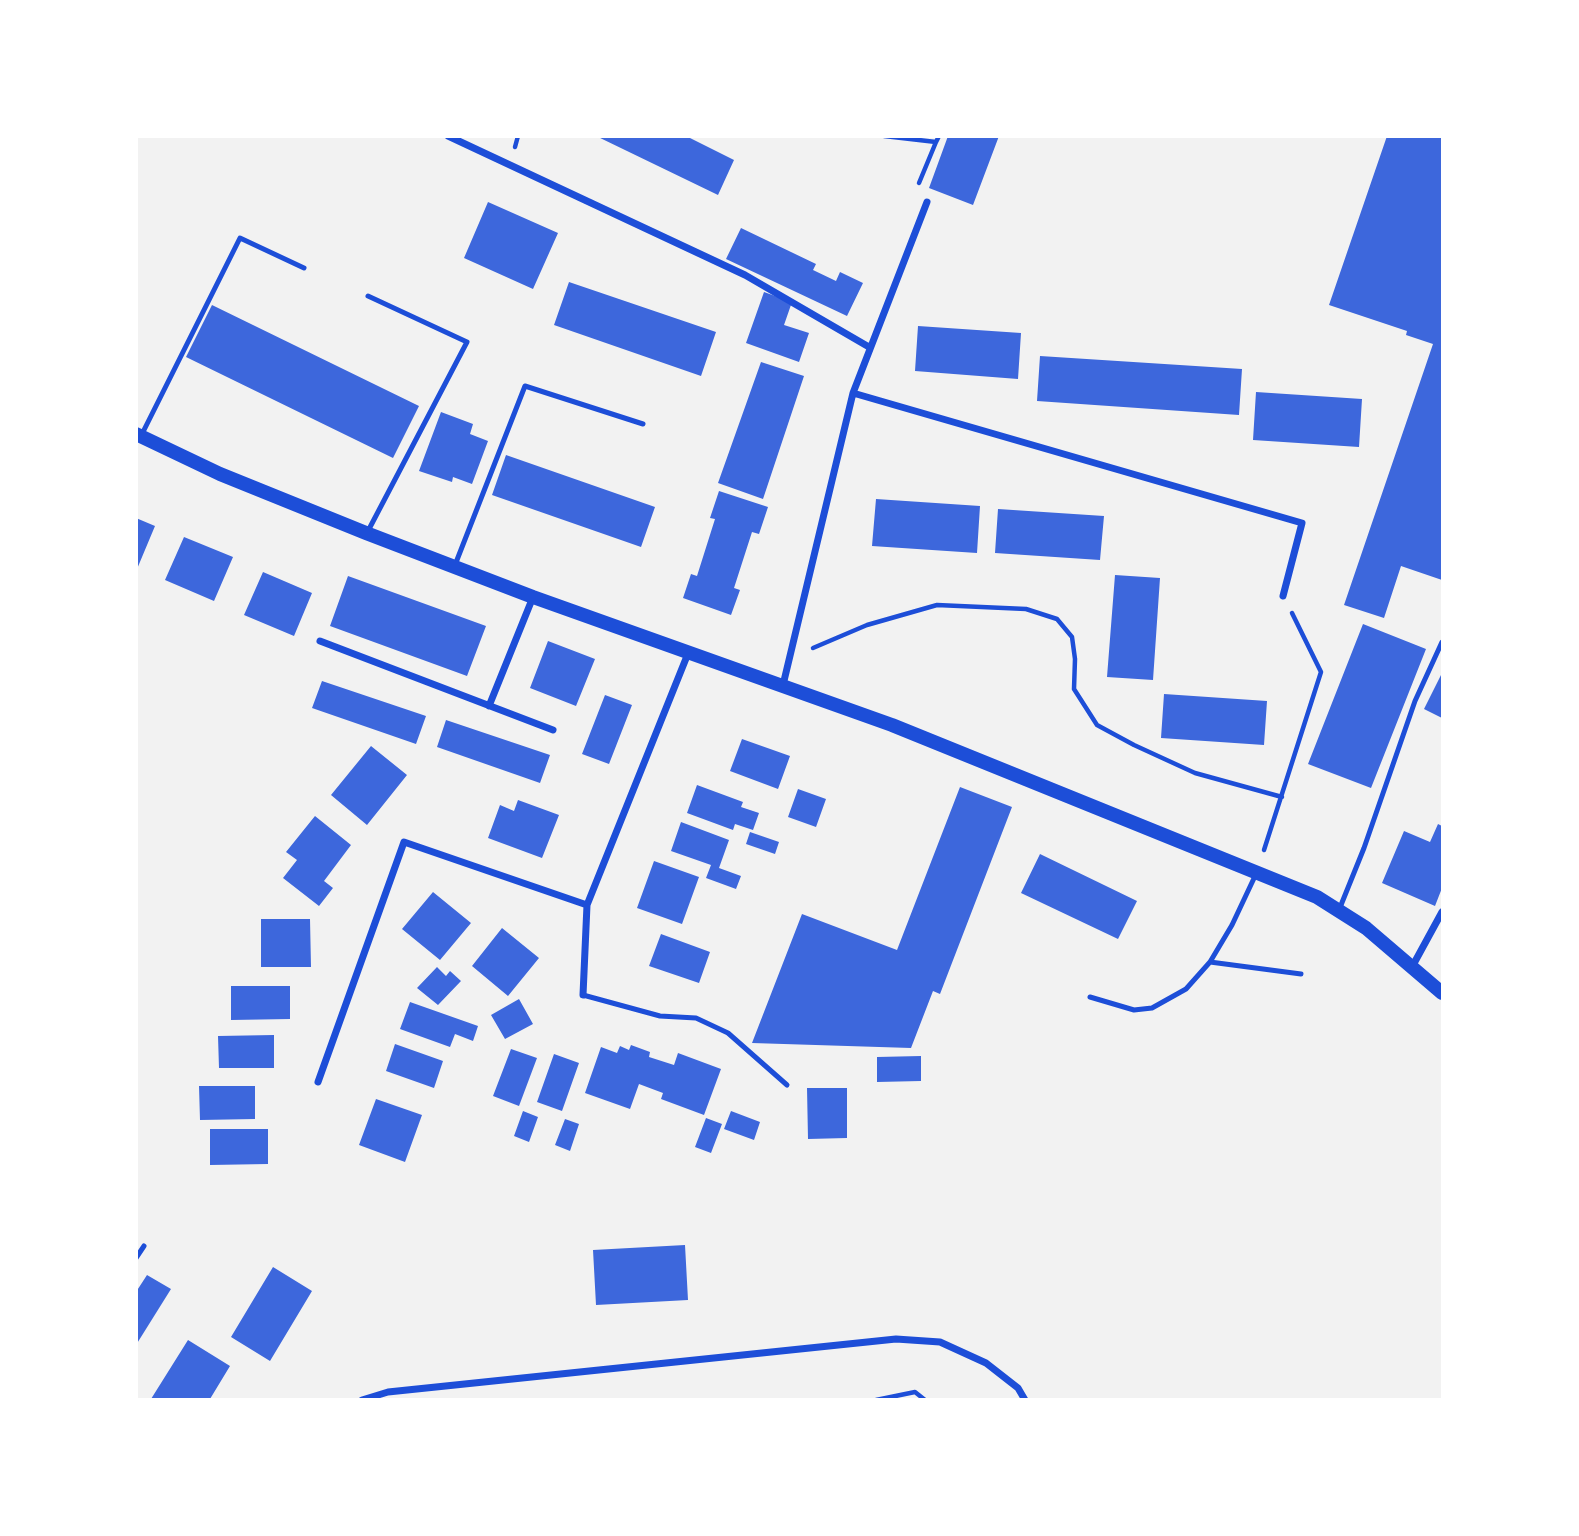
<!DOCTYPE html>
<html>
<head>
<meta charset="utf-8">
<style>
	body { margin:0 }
	#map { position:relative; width:1579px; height:1536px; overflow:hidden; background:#f2f2f2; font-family:"Crimson Pro",serif }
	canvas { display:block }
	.frame { position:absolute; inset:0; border:138px solid #fff; pointer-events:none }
</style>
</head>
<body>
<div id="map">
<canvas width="1579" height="1536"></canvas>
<div class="frame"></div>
</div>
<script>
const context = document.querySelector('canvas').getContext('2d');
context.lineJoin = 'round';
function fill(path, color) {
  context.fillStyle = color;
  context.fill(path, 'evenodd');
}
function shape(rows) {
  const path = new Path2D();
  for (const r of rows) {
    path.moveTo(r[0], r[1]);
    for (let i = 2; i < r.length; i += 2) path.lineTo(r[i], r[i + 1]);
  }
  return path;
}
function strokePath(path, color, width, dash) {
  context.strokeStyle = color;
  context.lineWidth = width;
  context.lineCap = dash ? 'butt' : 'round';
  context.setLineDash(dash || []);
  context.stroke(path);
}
fill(shape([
	[596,136,686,136,734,160,718,195],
	[948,136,999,136,973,205,929,188],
	[1387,136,1442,136,1442,580,1401,566,1384,618,1344,605,1433,344,1406,335,1407,331,1329,305],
	[488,202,558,233,533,289,464,258],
	[741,228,816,264,813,270,836,281,840,272,863,283,847,316,726,259],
	[569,282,716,332,701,376,554,325],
	[764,292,792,302,784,325,809,333,799,362,746,343],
	[212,305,419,406,393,458,186,357],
	[918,326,1021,333,1018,379,915,371],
	[1040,356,1242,369,1239,415,1037,401],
	[761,362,804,376,763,499,718,483],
	[1256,392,1362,399,1359,447,1253,440],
	[441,412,473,424,470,434,488,441,472,484,453,477,452,482,419,471],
	[506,455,655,507,641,547,492,495],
	[719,491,768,507,759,534,752,532,734,588,740,590,731,615,683,598,691,574,697,576,715,519,710,518],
	[876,499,980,506,977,553,872,546],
	[998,509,1104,516,1100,560,995,553],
	[136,518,155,526,137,569,136,569],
	[184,537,233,557,214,601,165,580],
	[263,572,312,593,294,636,244,615],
	[1115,575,1160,578,1153,680,1107,677],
	[348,576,486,626,467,676,330,626],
	[1363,624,1426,649,1371,788,1308,764],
	[548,641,595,659,576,706,530,688],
	[1442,673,1442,718,1424,709],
	[322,681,426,716,416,744,312,708],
	[1164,694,1267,701,1264,745,1161,738],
	[605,695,632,705,609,764,582,754],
	[446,720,550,755,540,783,437,747],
	[742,739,790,756,778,789,730,771],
	[371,746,407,775,367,825,331,795],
	[697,785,743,802,741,807,759,813,753,830,735,824,733,830,687,813],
	[960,787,1012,807,940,994,933,991,911,1048,752,1043,802,914,897,950],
	[798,789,826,799,816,827,788,817],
	[518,800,559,815,542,858,488,838,500,805,514,811],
	[315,816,351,845,324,881,333,888,319,906,283,878,297,860,286,852],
	[681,822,729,840,719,868,741,876,736,889,706,878,711,865,671,851],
	[1438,824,1442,826,1442,888,1435,906,1382,883,1404,831,1430,842],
	[750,832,779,842,775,854,746,844],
	[1040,854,1137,901,1118,939,1021,893],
	[654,861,699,877,682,924,637,908],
	[433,892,471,923,440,960,402,929],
	[261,919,310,919,311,967,261,967],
	[502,928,539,958,508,996,472,966],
	[661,934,710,952,699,983,649,966],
	[437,967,446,976,450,971,461,981,438,1005,417,988],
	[231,986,290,986,290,1019,231,1020],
	[519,999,533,1024,505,1039,491,1015],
	[410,1002,478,1026,473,1041,455,1034,450,1047,400,1029],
	[274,1035,274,1068,219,1068,218,1036],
	[395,1044,443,1061,434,1088,386,1071],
	[631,1045,650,1052,649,1057,674,1065,678,1053,721,1069,704,1115,661,1099,663,1093,639,1084,630,1109,585,1093,601,1047,617,1053,620,1046,629,1050],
	[511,1049,537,1058,519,1106,493,1096],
	[554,1054,579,1063,562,1111,537,1102],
	[921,1056,921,1081,877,1082,877,1057],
	[199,1086,255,1086,255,1119,200,1120],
	[807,1088,847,1088,847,1138,808,1139],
	[376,1099,422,1115,405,1162,359,1145],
	[523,1111,538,1117,529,1142,514,1136],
	[731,1111,760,1122,754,1140,724,1129],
	[706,1118,722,1124,711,1153,695,1147],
	[565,1119,579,1124,570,1151,555,1145],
	[210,1129,268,1129,268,1164,210,1165],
	[685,1245,688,1300,596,1305,593,1250],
	[273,1267,312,1291,270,1361,231,1337],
	[147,1275,171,1289,136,1345,136,1292],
	[188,1340,230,1366,210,1399,151,1399]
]), '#3d67dc');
strokePath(shape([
	[884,136,936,142,939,136],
	[515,147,518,136],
	[919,183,936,142],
	[813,648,867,625,937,605,1026,609,1057,619,1072,637,1075,659,1074,689,1097,725,1134,745,1195,773,1282,797],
	[1264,850,1321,672,1292,613],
	[876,1400,915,1392,925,1400]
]), '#1d4ed8', 4.5);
strokePath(shape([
	[368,296,467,342,368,531],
	[141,436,240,238,304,268],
	[455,565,525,386,643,424],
	[1339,910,1364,848,1415,701,1442,642],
	[1210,962,1301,974],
	[583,995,660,1016,696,1018,728,1033,787,1085],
	[1090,997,1134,1010,1152,1008,1186,989,1210,962,1232,925,1256,874],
	[136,1258,144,1246]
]), '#1d4ed8', 5);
strokePath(shape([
	[448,136,745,275,869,347],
	[853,393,1302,523,1283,596],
	[320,641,553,730],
	[783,685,853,393,927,202],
	[489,706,533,597],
	[1412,967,1442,912],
	[583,995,587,905],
	[318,1082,404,842,587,905,689,651],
	[362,1400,388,1392,896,1339,940,1342,986,1363,1018,1388,1025,1400]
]), '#1d4ed8', 7);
strokePath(shape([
	[136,434,220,474,366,533,533,597,892,725,1317,897,1366,928,1442,993]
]), '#1d4ed8', 14);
</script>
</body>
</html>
